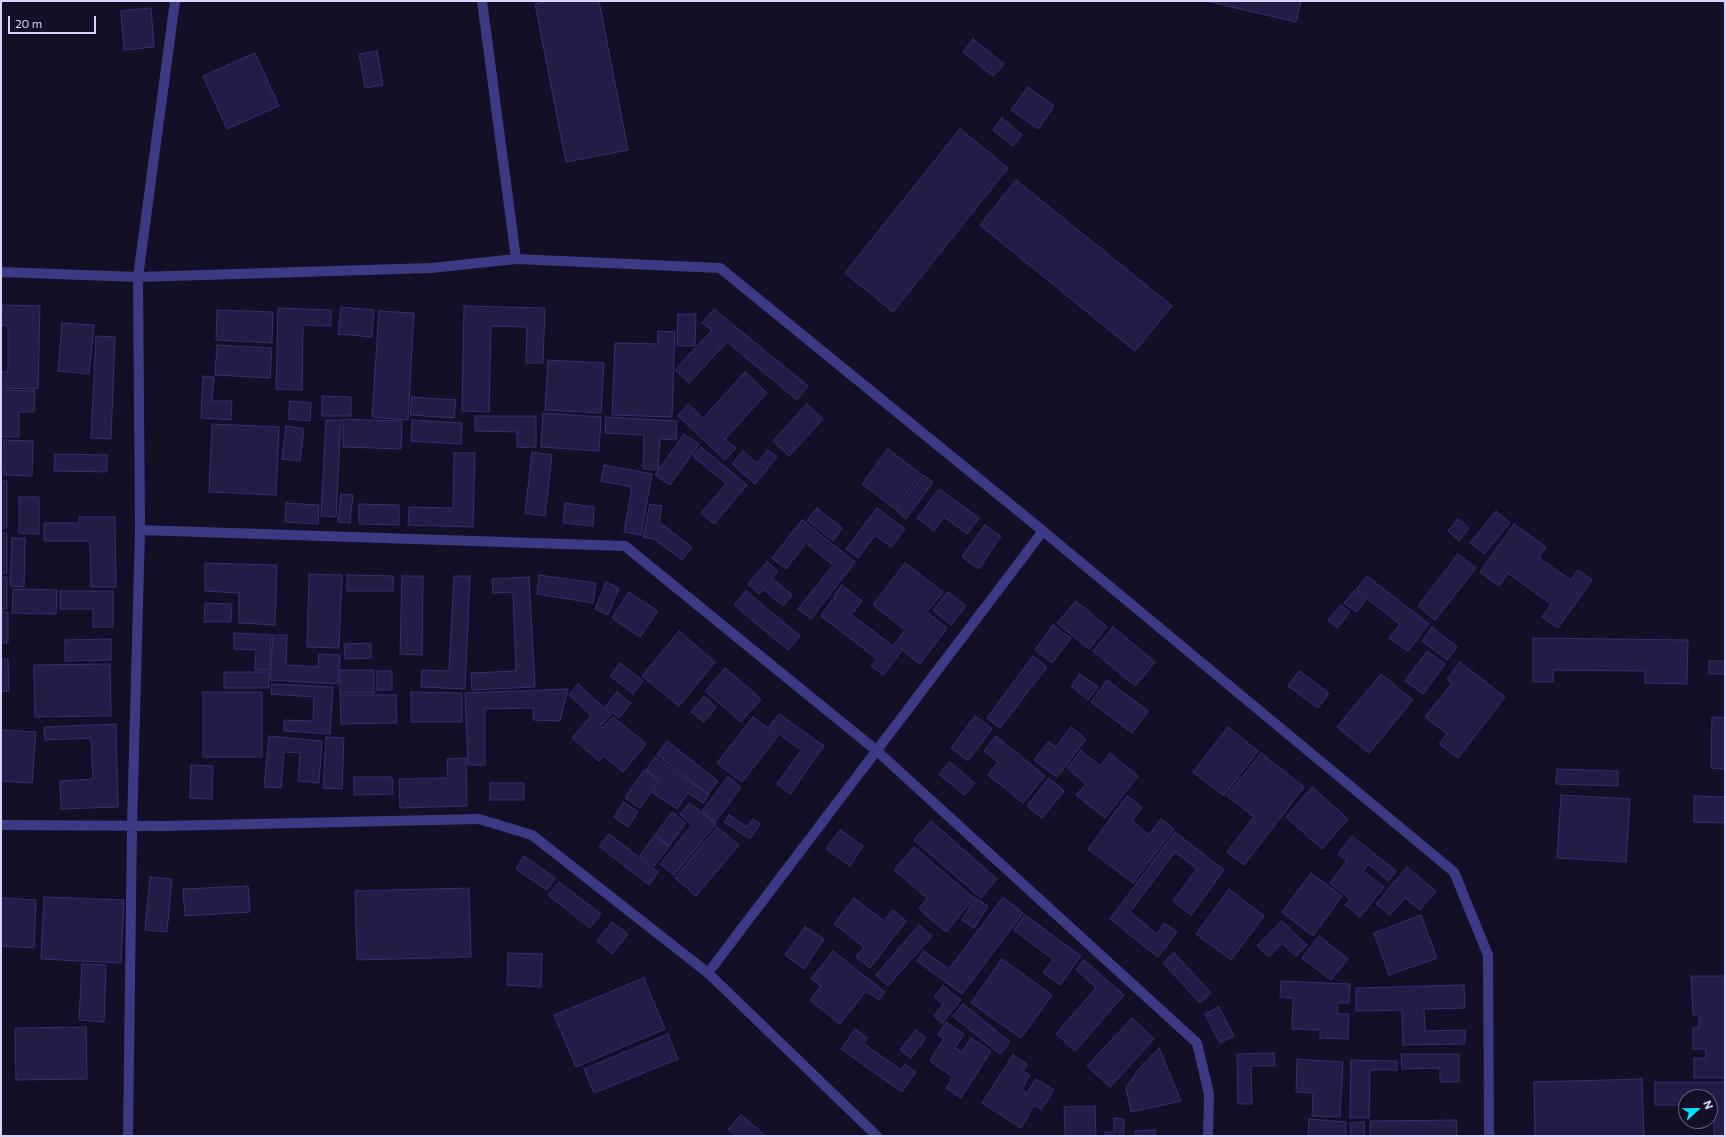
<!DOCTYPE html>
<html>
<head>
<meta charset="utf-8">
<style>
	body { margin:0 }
	#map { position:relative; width:1726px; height:1137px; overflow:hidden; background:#130f26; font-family:Commissioner,sans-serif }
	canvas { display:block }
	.frame { position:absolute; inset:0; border:2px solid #d9d4ff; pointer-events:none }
	.north { position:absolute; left:1678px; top:1089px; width:40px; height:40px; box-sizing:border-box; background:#130f26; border:1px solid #625e7d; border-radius:50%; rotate:68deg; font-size:11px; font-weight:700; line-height:16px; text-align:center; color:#d9d4ff }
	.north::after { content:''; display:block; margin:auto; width:14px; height:18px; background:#00e5ff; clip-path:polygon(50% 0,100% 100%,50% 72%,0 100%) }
	.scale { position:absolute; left:8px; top:16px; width:88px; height:18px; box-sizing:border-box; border:2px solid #d9d4ff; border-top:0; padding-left:5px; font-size:12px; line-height:14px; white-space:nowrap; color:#d9d4ff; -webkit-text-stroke:3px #130f26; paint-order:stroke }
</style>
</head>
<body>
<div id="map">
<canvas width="1726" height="1137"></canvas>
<div class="frame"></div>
<div class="north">N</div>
<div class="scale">20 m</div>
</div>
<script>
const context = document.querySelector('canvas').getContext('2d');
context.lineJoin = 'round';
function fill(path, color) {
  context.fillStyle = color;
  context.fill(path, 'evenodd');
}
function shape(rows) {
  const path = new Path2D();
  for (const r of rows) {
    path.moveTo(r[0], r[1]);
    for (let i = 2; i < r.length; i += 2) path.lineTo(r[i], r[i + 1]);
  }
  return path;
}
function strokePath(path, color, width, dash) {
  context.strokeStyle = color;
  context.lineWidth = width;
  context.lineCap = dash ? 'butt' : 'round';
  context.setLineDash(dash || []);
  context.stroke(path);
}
const building = shape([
	[549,1,599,1,628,150,566,162,535,4,549,1],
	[1206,1,1301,1,1296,22,1206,1],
	[151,8,154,47,124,50,121,11,151,8],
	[973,39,1004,64,993,76,963,52,973,39],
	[377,51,383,85,365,88,359,54,377,51],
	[255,53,279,106,227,129,203,76,255,53],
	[1028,87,1054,106,1038,129,1011,110,1028,87],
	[1002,118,1022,135,1013,146,993,130,1002,118],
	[960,129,1008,168,893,312,845,273,960,129],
	[1016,180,1172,306,1135,351,980,225,1016,180],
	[1,305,40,306,38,389,1,388,1,372,8,372,8,326,1,325,1,305],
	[464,306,545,308,543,363,526,363,527,327,491,326,489,412,462,411,464,306],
	[341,307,374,310,372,337,338,334,341,307],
	[278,308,331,310,331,326,303,325,302,390,276,389,278,308],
	[714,309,808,386,797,400,727,342,689,383,675,370,712,330,702,323,714,309],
	[217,310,273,312,272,343,216,340,217,310],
	[379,311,414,313,408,420,372,417,379,311],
	[678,314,696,314,695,346,677,346,678,314],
	[62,323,94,325,89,374,58,371,62,323],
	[658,331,675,332,672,417,612,415,615,343,658,344,658,331],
	[96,336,115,337,111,439,91,438,96,336],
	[217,345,272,348,270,378,215,375,217,345],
	[548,360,604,363,601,413,545,410,548,360],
	[745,372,767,393,725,439,736,448,725,460,678,416,688,404,703,418,745,372],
	[203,376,214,377,212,401,232,401,231,420,201,418,203,376],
	[1,390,35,391,34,412,19,412,19,437,1,437,1,390],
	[322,396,351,397,351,416,322,416,322,396],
	[412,397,456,400,454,418,410,415,412,397],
	[290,401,311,403,310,421,288,419,290,401],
	[807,404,823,419,789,456,773,441,807,404],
	[543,413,601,417,599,451,541,447,543,413],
	[475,416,536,416,536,447,517,448,517,432,475,431,475,416],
	[606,417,677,421,676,440,660,439,658,470,643,469,644,435,605,433,606,417],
	[343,419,402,421,401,449,343,447,343,419],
	[326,420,341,420,336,517,321,516,326,420],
	[412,420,462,423,461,444,411,441,412,420],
	[212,424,279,427,276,495,209,492,212,424],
	[286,426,304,429,300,461,282,459,286,426],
	[684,434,699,444,670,485,655,475,684,434],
	[4,440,33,441,32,476,4,475,4,440],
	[701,447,747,485,714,524,701,513,726,484,693,456,701,447],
	[888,449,921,474,895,509,862,484,888,449],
	[768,450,777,457,755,484,732,464,743,451,757,463,768,450],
	[532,452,552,455,545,516,525,513,532,452],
	[454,453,475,453,473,527,408,525,409,507,453,508,454,453],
	[55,454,107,455,107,472,54,471,55,454],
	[604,465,652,474,641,535,624,532,632,487,601,481,604,465],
	[923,475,933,482,906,519,896,511,923,475],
	[1,481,7,481,7,528,1,528,1,481],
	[939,489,979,518,967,534,944,517,934,531,917,518,939,489],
	[341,494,353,495,350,523,338,522,341,494],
	[19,497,39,497,39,534,19,533,19,497],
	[286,503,319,505,318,524,285,522,286,503],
	[565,503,594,507,593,526,563,523,565,503],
	[359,504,399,505,399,525,359,524,359,504],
	[650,504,662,506,659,522,692,547,682,560,654,539,643,537,650,504],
	[817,508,842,528,833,541,807,520,817,508],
	[877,508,905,529,891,547,875,535,858,558,846,549,877,508],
	[1496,511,1510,523,1484,554,1470,543,1496,511],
	[79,517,115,517,116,587,91,587,90,541,44,541,44,523,79,523,79,517],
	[1458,519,1469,528,1459,541,1448,531,1458,519],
	[802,520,855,562,811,619,798,609,833,565,806,543,786,569,772,558,802,520],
	[1514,524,1546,547,1539,558,1571,580,1578,570,1592,580,1558,628,1542,617,1551,604,1508,573,1499,586,1480,572,1514,524],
	[985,525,1001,536,979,569,962,557,985,525],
	[1,533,7,533,7,573,1,573,1,533],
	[12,538,25,538,24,587,10,586,12,538],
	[1458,554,1476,568,1435,620,1418,606,1458,554],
	[767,562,778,571,772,578,792,595,783,606,763,589,759,594,748,584,767,562],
	[205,563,277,565,275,625,239,623,239,593,205,591,205,563],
	[905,563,943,592,927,612,947,628,920,664,894,644,905,630,873,605,905,563],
	[309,574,342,575,339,648,307,647,309,574],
	[347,575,393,576,393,591,347,591,347,575],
	[539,575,596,583,593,603,537,594,539,575],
	[402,576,423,576,422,655,400,654,402,576],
	[454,576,470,576,465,689,421,687,422,670,449,671,454,576],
	[1367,576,1429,624,1408,651,1389,638,1400,624,1356,590,1367,576],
	[1,577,7,577,7,609,1,609,1,577],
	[529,577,535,687,472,690,471,673,516,671,513,592,493,593,492,579,529,577],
	[606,582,619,588,608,615,595,609,606,582],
	[842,585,862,601,853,613,833,598,842,585],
	[13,589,57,590,56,614,12,613,13,589],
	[60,591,113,591,113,627,93,627,93,609,60,609,60,591],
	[746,591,800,636,788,650,734,605,746,591],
	[1354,591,1366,600,1356,612,1344,603,1354,591],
	[629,592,658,611,640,637,612,618,629,592],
	[948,592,966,606,951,625,933,610,948,592],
	[832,600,901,652,883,675,871,666,877,659,821,616,832,600],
	[1076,601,1107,627,1089,649,1057,623,1076,601],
	[205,603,232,604,231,622,204,622,205,603],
	[1341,605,1350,612,1337,628,1328,620,1341,605],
	[1,612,8,612,8,643,1,643,1,612],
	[1053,625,1071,638,1052,663,1035,650,1053,625],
	[1113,627,1155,662,1135,686,1093,651,1113,627],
	[1432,627,1457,647,1447,660,1422,641,1432,627],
	[679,631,715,662,679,706,642,676,679,631],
	[234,633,271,635,270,670,255,670,256,650,234,649,234,633],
	[273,635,287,635,286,665,318,667,319,654,340,655,338,684,270,680,273,635],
	[1533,638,1688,640,1687,684,1645,683,1645,671,1553,670,1553,682,1533,682,1533,638],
	[111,639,111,660,65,661,65,640,111,639],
	[371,643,371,658,345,659,344,644,371,643],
	[1427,651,1445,664,1423,694,1405,681,1427,651],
	[1033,656,1047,667,1000,728,987,718,1033,656],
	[1,659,8,659,9,691,1,692,1,659],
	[1709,661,1725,661,1725,674,1709,674,1709,661],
	[1460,662,1505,697,1458,758,1439,744,1447,734,1425,717,1452,683,1447,679,1460,662],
	[620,663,643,681,633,694,610,676,620,663],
	[110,664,111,716,35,717,34,665,110,664],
	[725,668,761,699,741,722,705,691,725,668],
	[340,670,374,670,374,693,340,693,340,670],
	[377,671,392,671,392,690,377,690,377,671],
	[1299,671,1329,693,1318,708,1288,686,1299,671],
	[224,672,269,672,269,688,224,688,224,672],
	[1080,674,1098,687,1088,700,1071,686,1080,674],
	[1381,674,1413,700,1369,753,1337,727,1381,674],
	[1107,680,1148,711,1132,733,1091,702,1107,680],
	[272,684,333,687,330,734,284,731,284,720,313,721,314,697,271,694,272,684],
	[578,684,611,714,602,725,569,695,578,684],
	[568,689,560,721,533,720,534,708,485,709,485,765,468,765,465,693,568,689],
	[203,692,262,692,262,757,203,757,203,692],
	[411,692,462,693,462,722,411,722,411,692],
	[617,692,631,703,619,718,605,707,617,692],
	[340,695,396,695,397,723,341,724,340,695],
	[704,696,716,707,704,722,691,712,704,696],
	[779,714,824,746,790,794,777,784,801,750,769,727,779,714],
	[975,716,992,729,968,761,951,748,975,716],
	[590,717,603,728,613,717,646,744,623,772,604,756,599,761,572,738,590,717],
	[753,717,778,736,742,782,717,763,753,717],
	[1712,717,1725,718,1725,769,1711,768,1712,717],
	[116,724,118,807,61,809,60,781,93,779,91,738,45,740,44,727,116,724],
	[1071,727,1086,739,1057,777,1034,760,1048,742,1056,747,1071,727],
	[1228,727,1258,751,1224,796,1193,772,1228,727],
	[1,730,36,732,32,783,1,781,1,730],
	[269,736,322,741,319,783,298,781,300,753,284,752,281,788,264,787,269,736],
	[996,736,1045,776,1023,803,988,775,998,762,984,751,996,736],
	[326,737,344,738,342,789,323,788,326,737],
	[667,741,718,781,708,794,657,755,667,741],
	[1081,751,1100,766,1110,753,1138,776,1105,818,1076,795,1086,784,1067,768,1081,751],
	[1261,753,1304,787,1244,865,1227,852,1254,817,1227,796,1261,753],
	[655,757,709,795,703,803,688,793,677,809,653,793,661,781,646,770,655,757],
	[466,758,467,806,400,808,399,779,448,778,447,759,466,758],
	[950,762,975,783,964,795,939,774,950,762],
	[191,765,213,766,212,799,190,798,191,765],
	[1557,769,1618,771,1618,786,1556,784,1557,769],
	[644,770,659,781,640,808,625,798,644,770],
	[354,777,392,777,393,794,354,795,354,777],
	[728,777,741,787,715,822,702,811,728,777],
	[1049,778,1064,791,1042,818,1027,806,1049,778],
	[490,783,524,783,524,800,490,800,490,783],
	[1312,787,1348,819,1322,849,1286,817,1312,787],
	[1561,795,1630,799,1626,862,1557,858,1561,795],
	[1127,796,1142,807,1132,821,1149,835,1161,819,1174,829,1133,883,1088,849,1127,796],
	[1694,796,1725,797,1725,823,1694,822,1694,796],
	[624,802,638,812,628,827,614,817,624,802],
	[690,803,716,824,674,875,660,864,692,825,680,814,690,803],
	[672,812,686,823,669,846,655,835,672,812],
	[729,815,747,827,753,819,760,824,750,839,724,822,729,815],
	[931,821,997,879,981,898,914,840,931,821],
	[717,827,739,845,696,896,675,878,717,827],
	[840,830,863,846,850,866,826,849,840,830],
	[1175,832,1224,870,1191,915,1173,901,1197,869,1175,852,1130,912,1157,934,1164,923,1177,932,1158,957,1110,919,1175,832],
	[609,834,658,872,649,885,599,846,609,834],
	[654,836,669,847,654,866,640,856,654,836],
	[1352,836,1396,871,1388,881,1368,864,1363,871,1384,887,1360,917,1345,905,1350,899,1330,883,1347,861,1338,854,1352,836],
	[914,847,974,898,946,932,919,909,927,898,894,870,914,847],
	[524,856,555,878,547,890,516,869,524,856],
	[1407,867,1436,891,1420,910,1405,898,1390,915,1376,904,1407,867],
	[1311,873,1342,896,1313,936,1282,912,1311,873],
	[150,877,172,879,167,932,145,930,150,877],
	[559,882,601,914,590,928,548,895,559,882],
	[248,886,250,912,185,916,183,889,248,886],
	[469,888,471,957,357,960,355,891,469,888],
	[1229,889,1264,916,1231,960,1196,934,1229,889],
	[44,897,124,900,121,963,41,959,44,897],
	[1003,897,1023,913,962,994,917,961,924,951,949,969,1003,897],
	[1,898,36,900,34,948,1,946,1,898],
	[854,898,884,921,893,910,906,921,870,968,856,957,864,947,834,924,854,898],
	[976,898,988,906,974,928,962,920,976,898],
	[1025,915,1081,956,1060,985,1043,973,1053,959,1014,930,1025,915],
	[1421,915,1437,958,1389,975,1374,933,1421,915],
	[1282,921,1307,945,1296,956,1282,943,1269,957,1257,946,1282,921],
	[612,922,628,934,612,954,597,941,612,922],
	[919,925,932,936,888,986,876,975,919,925],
	[805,927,824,939,804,969,785,955,805,927],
	[1319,936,1348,959,1331,980,1302,958,1319,936],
	[833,951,885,992,879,1000,866,991,840,1024,810,1000,821,986,811,979,833,951],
	[508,953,542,954,541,987,507,985,508,953],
	[1174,953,1211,993,1200,1003,1163,963,1174,953],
	[1002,959,1052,995,1021,1038,971,1003,1002,959],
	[1084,960,1124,995,1075,1051,1056,1034,1096,988,1076,969,1084,960],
	[82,964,106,965,104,1022,79,1020,82,964],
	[1691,976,1725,976,1725,1078,1694,1078,1694,1058,1706,1058,1706,1049,1693,1049,1693,1028,1699,1028,1699,1016,1693,1015,1691,976],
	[644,978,665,1029,576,1067,554,1015,644,978],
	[1281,981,1350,984,1349,1003,1338,1003,1337,1014,1349,1014,1348,1039,1320,1038,1320,1030,1292,1029,1293,998,1280,997,1281,981],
	[1464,985,1465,1008,1424,1009,1425,1031,1465,1030,1465,1044,1403,1045,1402,1010,1356,1011,1356,988,1464,985],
	[943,986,961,1000,942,1023,934,1016,943,1004,934,997,943,986],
	[963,1004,1010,1042,1000,1054,953,1016,963,1004],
	[1219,1007,1234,1036,1220,1043,1205,1014,1219,1007],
	[1132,1018,1154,1039,1110,1087,1087,1066,1132,1018],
	[946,1022,964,1034,955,1048,962,1052,971,1038,991,1051,961,1098,946,1088,953,1077,930,1061,944,1038,938,1035,946,1022],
	[86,1027,87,1079,16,1080,15,1028,86,1027],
	[855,1029,867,1038,863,1043,901,1070,905,1064,916,1072,902,1092,841,1049,855,1029],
	[916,1030,926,1038,911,1058,900,1050,916,1030],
	[668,1034,678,1059,594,1093,584,1069,668,1034],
	[1159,1048,1181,1101,1131,1112,1126,1088,1138,1070,1159,1048],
	[1274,1053,1275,1066,1251,1066,1252,1104,1238,1104,1237,1054,1274,1053],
	[1401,1054,1459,1054,1459,1082,1440,1082,1440,1068,1402,1069,1401,1054],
	[1013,1055,1027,1064,1023,1071,1030,1075,1022,1089,1027,1093,1036,1079,1054,1090,1041,1110,1034,1105,1021,1128,982,1103,1013,1055],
	[1297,1059,1343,1062,1340,1117,1312,1116,1313,1093,1296,1092,1297,1059],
	[1351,1060,1397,1061,1397,1070,1370,1070,1369,1118,1350,1118,1351,1060],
	[1642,1079,1644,1136,1535,1136,1534,1082,1642,1079],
	[1655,1082,1725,1082,1725,1136,1714,1136,1714,1105,1710,1105,1710,1097,1686,1097,1686,1105,1655,1105,1655,1082],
	[1095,1106,1096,1136,1065,1136,1064,1107,1095,1106],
	[741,1115,766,1136,736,1136,728,1129,741,1115],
	[1114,1118,1124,1119,1124,1136,1105,1136,1105,1132,1114,1132,1114,1118],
	[1309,1119,1346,1122,1346,1136,1308,1136,1309,1119],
	[1456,1120,1457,1136,1370,1136,1370,1121,1456,1120],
	[1364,1122,1365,1136,1351,1136,1350,1123,1364,1122],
	[1155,1130,1156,1136,1135,1136,1135,1131,1155,1130]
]);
fill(building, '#241b47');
strokePath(building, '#3b2d73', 1);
strokePath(shape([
	[482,1,516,259],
	[1,272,138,277,431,268,516,259,720,268,1043,531],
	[140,530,625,546,877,751,1197,1043,1209,1094,1208,1136],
	[1,825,163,826,479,819,532,835,708,973,1043,531,1454,872,1488,955,1489,1136],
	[708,973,877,1136],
	[128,1136,132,826,140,530,138,277,175,1]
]), '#3d3a85', 10);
</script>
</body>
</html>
